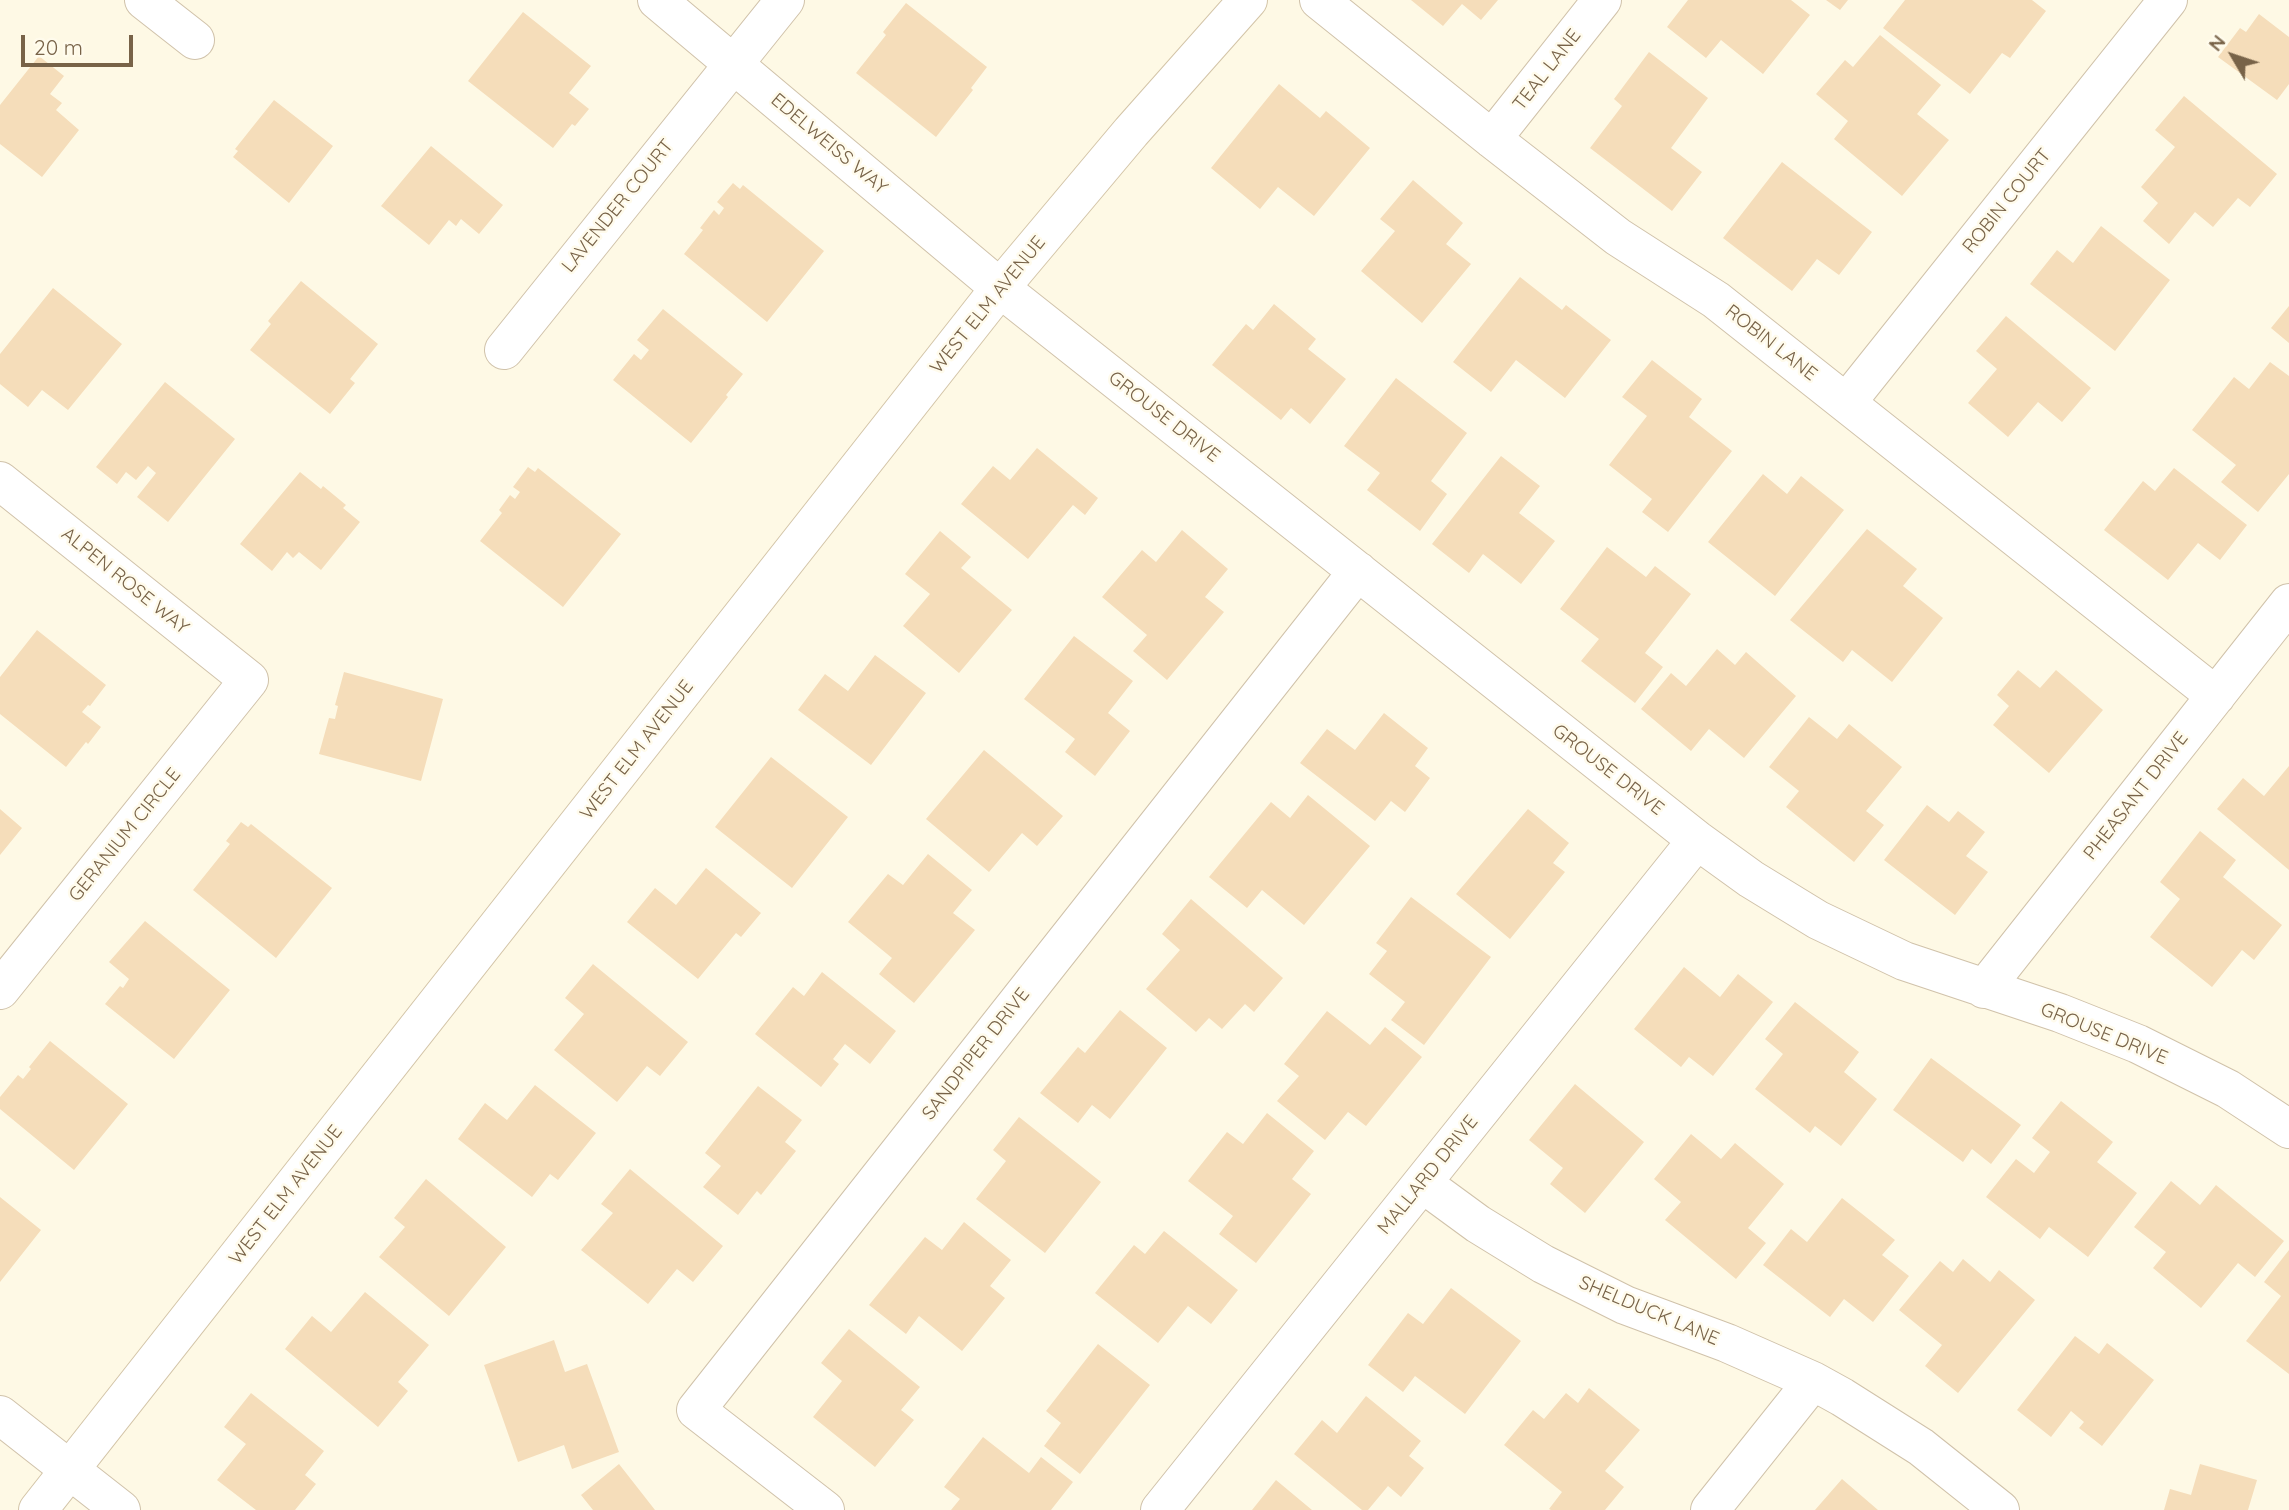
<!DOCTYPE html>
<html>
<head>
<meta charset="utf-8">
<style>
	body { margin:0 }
	#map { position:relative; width:2289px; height:1510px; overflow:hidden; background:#fef9e5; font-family:Quicksand,sans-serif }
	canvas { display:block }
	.north { position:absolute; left:2198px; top:21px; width:70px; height:70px; -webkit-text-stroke:5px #fffbec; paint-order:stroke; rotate:309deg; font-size:19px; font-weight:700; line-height:28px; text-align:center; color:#786348 }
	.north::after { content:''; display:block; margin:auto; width:24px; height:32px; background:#786348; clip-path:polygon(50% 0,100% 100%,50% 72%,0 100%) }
	.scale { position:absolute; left:21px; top:35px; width:112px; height:32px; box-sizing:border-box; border:4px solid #786348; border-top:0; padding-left:9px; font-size:21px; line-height:24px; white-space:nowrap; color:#786348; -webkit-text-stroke:5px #fffbec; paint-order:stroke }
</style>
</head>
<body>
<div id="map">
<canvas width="2289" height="1510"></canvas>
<div class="north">N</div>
<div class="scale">20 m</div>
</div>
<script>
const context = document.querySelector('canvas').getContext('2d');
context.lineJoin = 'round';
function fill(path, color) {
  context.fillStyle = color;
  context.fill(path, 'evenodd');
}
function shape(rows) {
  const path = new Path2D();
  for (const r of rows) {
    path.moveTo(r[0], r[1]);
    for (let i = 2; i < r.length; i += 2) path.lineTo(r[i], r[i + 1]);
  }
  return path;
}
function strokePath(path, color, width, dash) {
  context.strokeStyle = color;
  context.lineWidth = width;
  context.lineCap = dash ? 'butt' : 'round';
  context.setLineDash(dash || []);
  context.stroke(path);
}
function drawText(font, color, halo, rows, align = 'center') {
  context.font = font + ' Quicksand,sans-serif';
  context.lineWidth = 5;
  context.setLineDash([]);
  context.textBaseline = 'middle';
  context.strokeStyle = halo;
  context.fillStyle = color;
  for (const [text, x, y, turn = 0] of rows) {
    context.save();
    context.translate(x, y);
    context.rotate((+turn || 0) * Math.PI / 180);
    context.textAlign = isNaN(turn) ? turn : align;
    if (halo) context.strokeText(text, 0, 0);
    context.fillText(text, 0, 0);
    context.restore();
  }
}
fill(shape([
	[1411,0,1498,0,1481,20,1462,4,1443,26],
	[1688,0,1791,0,1810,15,1763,74,1721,40,1706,58,1667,27],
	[1826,0,1848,0,1840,10],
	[1905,0,2032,0,2046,11,2010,58,2002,53,1970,94,1883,28],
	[906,3,987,67,971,88,973,90,936,137,856,73,886,35,883,32],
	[523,12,591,66,569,93,589,109,575,126,572,124,553,148,468,81],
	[2259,14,2289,37,2289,84,2277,100,2218,57,2240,28,2246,32],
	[1880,35,1941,85,1917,114,1949,140,1902,196,1834,139,1848,121,1816,94,1845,60,1853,67],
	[1649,52,1708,98,1671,148,1702,172,1672,211,1590,148,1622,106,1614,99],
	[39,56,64,76,50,94,62,103,56,110,79,130,42,177,0,144,0,105],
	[1279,84,1320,118,1326,111,1370,148,1314,216,1278,187,1260,209,1211,168],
	[2184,96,2277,174,2250,207,2238,198,2213,227,2195,212,2169,244,2143,221,2158,203,2141,187,2175,147,2155,130],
	[274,100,333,146,289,203,233,157,238,151,235,149],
	[431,146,503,205,479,234,461,219,456,226,449,220,429,245,381,206],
	[1782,162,1872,232,1839,275,1817,259,1792,291,1723,238],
	[1413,180,1463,223,1446,244,1471,264,1422,323,1361,271,1395,231,1380,219],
	[733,183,740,189,743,185,824,251,767,322,684,254,703,230,700,228,714,210,719,215,724,208,717,202],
	[2101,226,2170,280,2115,351,2030,284,2057,250,2073,263],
	[1520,277,1562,310,1566,305,1611,340,1565,398,1516,360,1491,392,1453,362],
	[301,281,378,344,350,379,355,383,330,414,250,350,271,324,268,321],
	[53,288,122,344,68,410,42,390,28,407,0,384,0,354],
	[1274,304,1316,339,1308,349,1346,379,1310,424,1291,408,1281,420,1212,365,1246,324,1253,330],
	[2289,306,2289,343,2271,328],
	[663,309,743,374,726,395,728,397,691,443,613,380,634,354,641,360,649,350,637,340],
	[2006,316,2091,388,2062,422,2038,402,2008,437,1968,403,1997,369,1976,351],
	[1652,360,1702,399,1689,417,1732,451,1668,532,1642,512,1652,499,1609,465,1647,416,1622,397],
	[2270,362,2289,376,2289,474,2258,512,2221,482,2236,465,2192,430,2234,377,2249,389],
	[1396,378,1467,433,1431,481,1447,494,1420,531,1367,490,1380,473,1344,446],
	[165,382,235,439,168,522,137,497,156,473,148,466,136,480,126,472,117,484,96,467],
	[1037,448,1098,498,1085,515,1073,505,1028,559,961,504,993,466,1010,480],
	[1501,456,1540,486,1519,513,1555,541,1521,584,1483,554,1469,573,1432,544],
	[528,467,535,472,538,468,621,534,563,607,480,541,502,513,499,510,510,495,515,499,520,492,513,487],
	[2174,468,2247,525,2220,560,2198,543,2168,580,2104,530,2143,481,2155,491],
	[300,472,321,489,323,486,346,505,343,508,360,522,321,570,299,552,293,558,287,552,272,571,240,544],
	[1763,474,1787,494,1801,476,1844,510,1775,596,1708,542],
	[1867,529,1917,569,1903,586,1943,618,1892,682,1852,650,1843,662,1790,620],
	[1182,530,1228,569,1205,597,1224,612,1167,680,1133,651,1147,635,1102,597,1142,550,1156,562],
	[940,531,971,557,961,568,1012,610,959,673,903,626,930,594,905,574],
	[1607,547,1646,577,1655,566,1691,594,1645,653,1663,667,1635,703,1581,661,1599,639,1560,609],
	[37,630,106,685,90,706,88,705,82,712,101,727,88,744,86,742,66,767,0,714,0,677],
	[1074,636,1133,681,1108,713,1130,731,1095,776,1065,752,1075,739,1024,699],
	[1717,649,1735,665,1746,652,1796,696,1744,758,1709,729,1691,751,1641,709,1671,673,1686,686],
	[875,655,926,693,871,765,798,710,825,674,848,691],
	[2018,670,2040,688,2056,670,2103,710,2049,773,1993,725,2009,706,1997,695],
	[344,672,443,699,421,781,319,754,329,718,335,719,338,706,335,705],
	[1384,713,1428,748,1415,766,1430,778,1405,812,1391,801,1375,821,1300,763,1327,729,1355,750],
	[1809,717,1837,739,1849,724,1902,767,1866,811,1884,825,1854,862,1786,807,1799,791,1769,767],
	[984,750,1063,816,1037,846,1022,833,989,872,926,819],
	[771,757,848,817,792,888,715,827],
	[2289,766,2289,870,2217,809,2243,778,2264,796],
	[1308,795,1370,846,1304,925,1262,890,1247,908,1209,877,1271,802,1290,818],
	[1927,805,1949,822,1958,811,1985,832,1966,856,1988,872,1955,915,1884,860],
	[0,809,22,828,0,855],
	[1528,809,1569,843,1553,863,1565,872,1510,939,1456,894],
	[241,822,248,827,251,824,332,888,276,958,193,890,230,844,226,841],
	[2200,831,2236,860,2223,877,2282,925,2254,960,2242,950,2212,987,2150,937,2180,899,2160,882],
	[928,854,972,890,953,913,975,930,914,1003,879,974,892,958,848,922,888,874,903,885],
	[706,868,761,913,741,937,736,933,698,979,627,922,655,888,676,905],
	[1411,897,1491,957,1424,1045,1391,1020,1405,1002,1369,974,1387,951,1376,943],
	[1191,899,1283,978,1254,1012,1245,1004,1222,1029,1209,1018,1196,1032,1146,989,1180,950,1162,934],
	[145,921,230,990,174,1059,105,1004,120,986,123,988,129,979,109,962],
	[593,964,688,1042,660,1076,647,1066,617,1102,554,1050,584,1014,565,998],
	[1684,967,1720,997,1738,974,1773,1002,1713,1076,1689,1057,1681,1067,1634,1029],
	[822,972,896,1031,870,1064,845,1044,833,1059,839,1064,821,1087,755,1034,793,987,804,996],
	[1795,1002,1859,1052,1844,1072,1877,1099,1841,1146,1815,1126,1810,1133,1755,1089,1783,1054,1765,1039],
	[1120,1010,1167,1048,1110,1119,1092,1105,1078,1123,1040,1093,1078,1047,1085,1053],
	[1327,1011,1370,1045,1385,1027,1422,1057,1366,1126,1348,1112,1325,1140,1277,1101,1299,1076,1284,1064],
	[50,1041,128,1104,74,1170,0,1109,0,1097,18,1075,23,1079,31,1069,29,1067],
	[1931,1058,2021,1125,1991,1164,1972,1149,1963,1162,1893,1110],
	[1575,1084,1644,1142,1585,1213,1550,1184,1563,1168,1529,1140],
	[535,1085,596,1133,558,1180,550,1174,532,1197,458,1139,485,1103,507,1120],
	[758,1086,802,1120,785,1142,796,1151,761,1195,757,1191,738,1215,703,1187,721,1166,705,1153],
	[2061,1101,2113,1142,2097,1162,2137,1193,2088,1257,2049,1227,2040,1239,1986,1197,2016,1159,2034,1173,2050,1152,2032,1138],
	[1267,1113,1314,1151,1292,1179,1311,1194,1256,1263,1219,1234,1233,1216,1188,1181,1227,1132,1243,1144],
	[1019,1117,1101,1182,1045,1253,976,1199,1006,1161,993,1150],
	[1691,1134,1721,1159,1735,1143,1784,1184,1748,1228,1766,1243,1736,1279,1665,1220,1681,1202,1654,1179],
	[630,1169,723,1246,693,1282,677,1269,648,1304,581,1250,613,1213,601,1204],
	[426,1179,506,1247,449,1316,379,1257,405,1227,394,1218],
	[2171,1181,2200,1205,2216,1185,2284,1241,2255,1277,2238,1263,2201,1308,2153,1268,2166,1252,2134,1227],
	[0,1197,41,1230,0,1282],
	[1842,1198,1895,1240,1882,1255,1909,1276,1873,1322,1844,1299,1830,1317,1763,1265,1791,1229,1807,1242],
	[964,1222,1011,1260,990,1286,1005,1298,962,1351,919,1316,906,1334,869,1305,925,1237,942,1250],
	[1164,1231,1238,1290,1211,1324,1188,1306,1158,1343,1095,1293,1134,1245,1145,1254],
	[2289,1250,2289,1374,2246,1341,2281,1296,2264,1282],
	[1963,1259,1990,1282,1999,1270,2035,1300,1958,1393,1925,1366,1942,1345,1899,1310,1940,1261,1953,1272],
	[1451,1288,1521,1341,1465,1414,1415,1376,1403,1392,1368,1365,1408,1313,1423,1324],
	[365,1292,429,1345,398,1382,408,1391,378,1427,285,1349,312,1316,331,1332],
	[849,1329,920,1387,901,1410,914,1420,875,1467,813,1417,842,1381,821,1363],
	[2075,1336,2099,1354,2107,1343,2154,1380,2102,1446,2079,1428,2084,1422,2071,1411,2051,1437,2017,1410],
	[554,1340,565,1372,587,1364,619,1452,572,1469,564,1445,518,1462,484,1365],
	[1098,1344,1150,1385,1080,1474,1044,1446,1061,1423,1046,1411],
	[1589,1388,1640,1430,1605,1471,1624,1487,1605,1510,1551,1510,1549,1509,1562,1492,1504,1445,1533,1410,1544,1419,1566,1393,1578,1403],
	[251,1393,324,1451,305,1475,316,1484,295,1510,256,1510,217,1480,246,1444,224,1427],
	[1366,1396,1421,1441,1409,1456,1424,1468,1401,1497,1388,1486,1368,1510,1362,1510,1294,1454,1322,1420,1337,1433],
	[983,1437,1029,1473,1041,1457,1073,1482,1051,1510,951,1510,960,1499,944,1487],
	[619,1464,655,1510,593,1510,581,1495],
	[2200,1464,2257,1480,2248,1510,2164,1510,2170,1489,2191,1495],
	[1842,1479,1878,1510,1815,1510],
	[1276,1480,1312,1510,1252,1510]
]), '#f5ddba');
const street = shape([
	[144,0,195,40],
	[657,0,1000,288,1697,840,1751,879,1818,920,1904,961,2060,1013,2138,1044,2228,1089,2289,1129],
	[1319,0,1492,139,1618,237,1716,300,2216,696],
	[1492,139,1602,0],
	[504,350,785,0],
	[1847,402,2168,0],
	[0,481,249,680,0,990],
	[1984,989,2289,603],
	[1422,1183,1478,1224,1543,1264,1625,1305,1727,1343,1813,1381,1842,1397,1921,1447,2000,1510],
	[0,1415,121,1510],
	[825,1510,696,1410,1358,571],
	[1160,1510,1697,840],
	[1710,1510,1813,1381]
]);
const secondary = shape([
	[38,1510,1000,288,1131,132,1248,0]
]);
strokePath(street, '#d0c2aa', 40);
strokePath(secondary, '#d3c4a7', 40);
strokePath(street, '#fff', 38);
strokePath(secondary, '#fff', 38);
drawText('19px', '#786348', '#fffbec', [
	["TEAL LANE",1547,70,-52],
	["EDELWEISS WAY",829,144,40],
	["ROBIN COURT",2007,201,-51],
	["LAVENDER COURT",618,206,-51],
	["WEST ELM AVENUE",988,305,-51],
	["ROBIN LANE",1771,343,38],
	["GROUSE DRIVE",1164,417,38],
	["ALPEN ROSE WAY",125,581,39],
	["WEST ELM AVENUE",637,750,-52],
	["GROUSE DRIVE",1608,770,38],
	["PHEASANT DRIVE",2136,796,-52],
	["GERANIUM CIRCLE",125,835,-51],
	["GROUSE DRIVE",2104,1034,22],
	["SANDPIPER DRIVE",976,1054,-52],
	["MALLARD DRIVE",1428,1175,-51],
	["WEST ELM AVENUE",286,1195,-52],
	["SHELDUCK LANE",1649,1311,23]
]);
</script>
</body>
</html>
